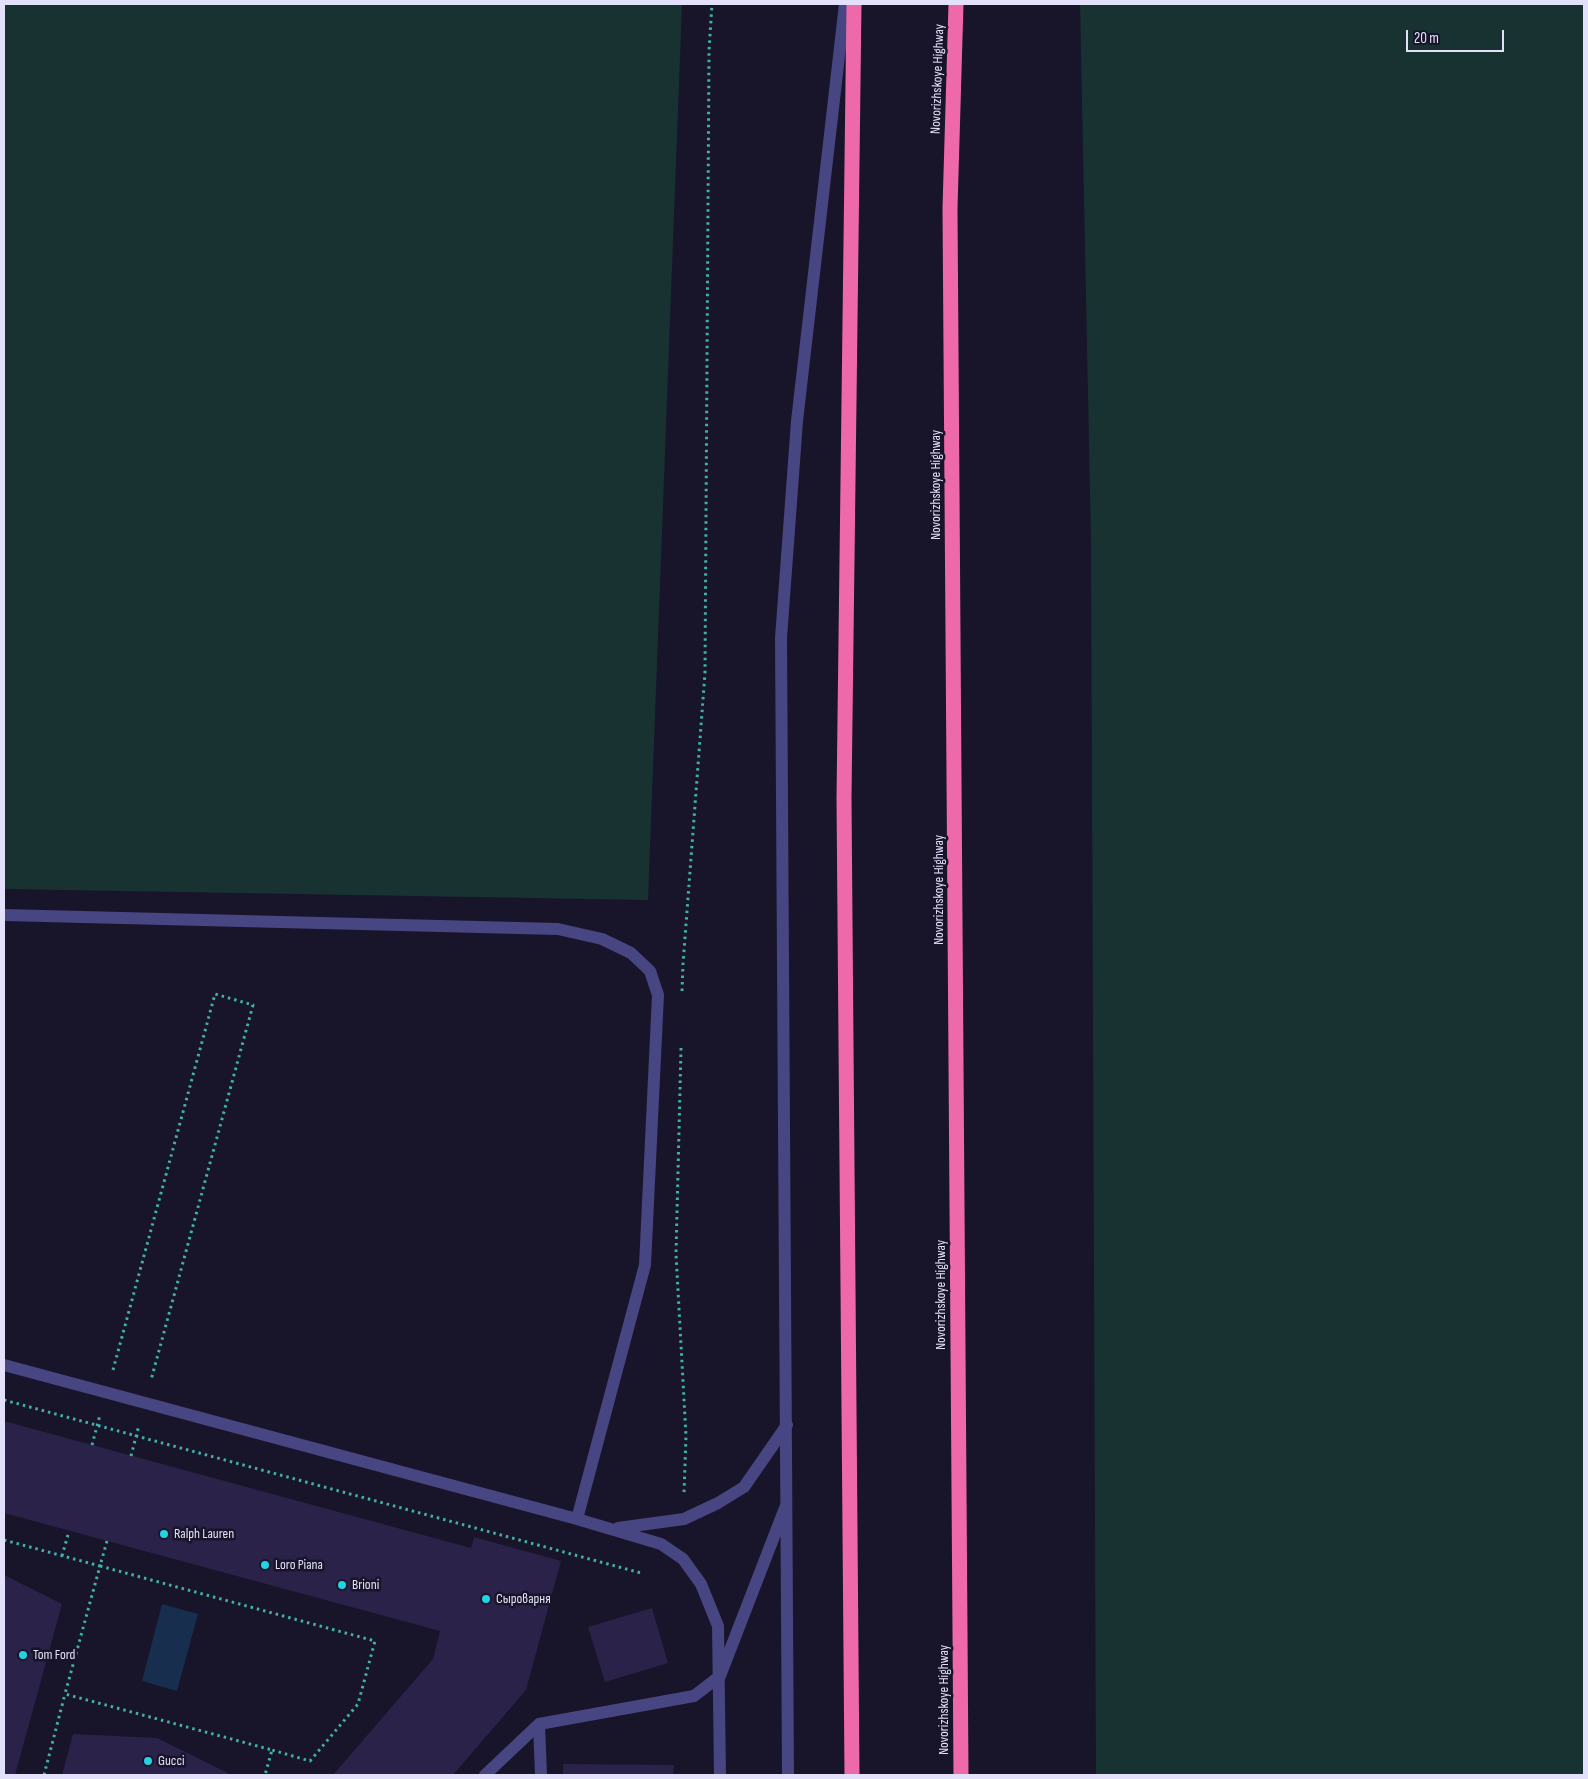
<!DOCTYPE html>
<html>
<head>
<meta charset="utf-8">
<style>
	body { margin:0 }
	#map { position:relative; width:1588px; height:1779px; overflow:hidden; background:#181429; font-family:"Sofia Sans Condensed",sans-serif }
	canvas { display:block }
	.frame { position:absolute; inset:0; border:5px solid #e3e0fb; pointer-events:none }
	.scale { position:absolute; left:1406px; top:30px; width:98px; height:22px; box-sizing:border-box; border:2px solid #e3e0fb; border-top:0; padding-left:6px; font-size:15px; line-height:18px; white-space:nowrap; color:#e3e0fb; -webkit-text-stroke:4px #181429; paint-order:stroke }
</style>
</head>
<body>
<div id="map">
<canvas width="1588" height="1779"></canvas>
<div class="frame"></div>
<div class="scale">20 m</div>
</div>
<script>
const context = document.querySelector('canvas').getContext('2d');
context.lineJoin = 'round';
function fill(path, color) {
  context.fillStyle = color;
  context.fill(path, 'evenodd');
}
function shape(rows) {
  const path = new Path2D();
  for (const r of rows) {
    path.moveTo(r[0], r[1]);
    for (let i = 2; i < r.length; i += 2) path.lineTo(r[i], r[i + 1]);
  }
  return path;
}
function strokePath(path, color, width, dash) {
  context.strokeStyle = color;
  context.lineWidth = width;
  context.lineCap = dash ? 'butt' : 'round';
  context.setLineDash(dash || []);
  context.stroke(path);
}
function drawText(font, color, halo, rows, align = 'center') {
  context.font = font + ' "Sofia Sans Condensed",sans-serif';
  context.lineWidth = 5;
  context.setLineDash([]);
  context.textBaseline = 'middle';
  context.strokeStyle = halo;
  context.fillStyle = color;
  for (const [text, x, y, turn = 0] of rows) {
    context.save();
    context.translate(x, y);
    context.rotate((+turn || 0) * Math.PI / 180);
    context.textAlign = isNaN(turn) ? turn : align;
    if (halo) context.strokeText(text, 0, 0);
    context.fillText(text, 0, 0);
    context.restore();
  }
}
fill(shape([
	[4,4,682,4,648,900,4,889],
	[1080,4,1584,4,1584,1775,1096,1775,1091,542]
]), '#183231');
fill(shape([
	[162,1604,198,1614,177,1691,142,1681]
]), '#182e4e');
fill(shape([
	[4,1421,471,1548,474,1537,561,1561,526,1690,453,1775,333,1775,433,1659,440,1631,4,1513],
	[4,1575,62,1604,15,1775,4,1775],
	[652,1608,668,1663,605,1682,588,1627],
	[73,1734,157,1738,232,1775,62,1775],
	[563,1764,674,1765,673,1775,563,1775]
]), '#2a2248');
strokePath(shape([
	[682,991,683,964,705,673,709,51,712,4],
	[681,1048,676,1254,686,1436,684,1494],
	[113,1370,215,994,253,1005,151,1380],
	[4,1400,641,1573],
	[92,1445,100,1415],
	[131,1456,139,1425],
	[4,1540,100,1566,65,1694,272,1750,265,1775],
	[107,1541,100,1566,375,1641,358,1704,310,1761,272,1750],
	[62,1556,69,1531],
	[44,1775,65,1694]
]), '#40b0a8', 3, [2.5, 4]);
strokePath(shape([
	[4,915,558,929,602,939,631,953,650,971,658,995,645,1265,577,1519],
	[4,1365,577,1519,661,1544,683,1559,701,1584,718,1626,720,1775],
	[618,1528,684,1519,718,1503,744,1487,787,1425],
	[539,1724,541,1775],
	[485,1775,539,1724,694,1696,720,1676,785,1508],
	[788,1775,781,638,797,421,845,4]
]), '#474582', 12);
strokePath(shape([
	[956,4,950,208,961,1775],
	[852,1775,844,798,854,4]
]), '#ed69a9', 15);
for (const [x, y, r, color] of [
	[164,1534,5,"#22d2e5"],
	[265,1565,5,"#22d2e5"],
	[342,1585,5,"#22d2e5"],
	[486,1599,5,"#22d2e5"],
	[23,1655,5,"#22d2e5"],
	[148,1761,5,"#22d2e5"]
]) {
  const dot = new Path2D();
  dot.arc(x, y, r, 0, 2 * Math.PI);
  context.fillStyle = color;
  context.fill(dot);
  strokePath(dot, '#181429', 2);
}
drawText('14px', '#e3e0fb', '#181429', [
	["Novorizhskoye Highway",938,79,-88],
	["Novorizhskoye Highway",936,485,-90],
	["Novorizhskoye Highway",939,890,-90],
	["Novorizhskoye Highway",941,1295,-90],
	["Novorizhskoye Highway",944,1700,-90]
]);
drawText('14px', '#e3e0fb', '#181429', [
	["Ralph Lauren",174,1534],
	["Loro Piana",275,1565],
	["Brioni",352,1585],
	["Сыроварня",496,1599],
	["Tom Ford",33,1655],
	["Gucci",158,1761]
], 'left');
</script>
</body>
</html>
